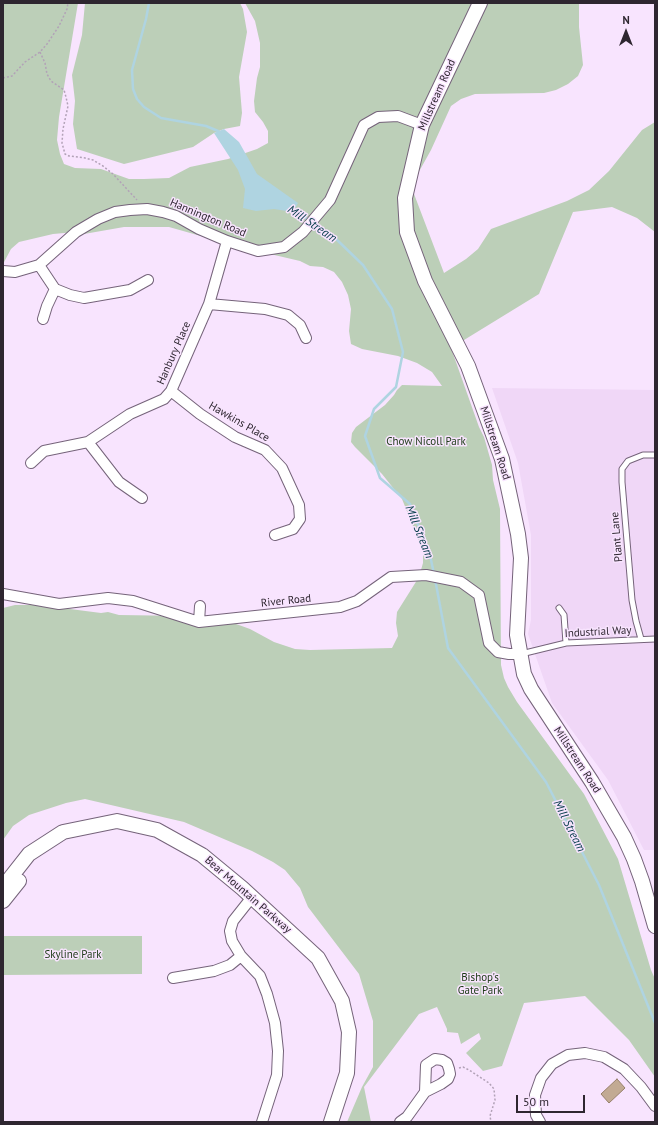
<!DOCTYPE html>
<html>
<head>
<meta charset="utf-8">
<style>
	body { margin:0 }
	#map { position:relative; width:658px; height:1125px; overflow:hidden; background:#f8e4fe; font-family:"PT Sans",sans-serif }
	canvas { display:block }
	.frame { position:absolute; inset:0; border:4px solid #2e2630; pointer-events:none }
	.north { position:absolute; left:606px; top:12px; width:40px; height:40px; -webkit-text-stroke:3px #f8e4fe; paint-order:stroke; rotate:0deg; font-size:11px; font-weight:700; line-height:16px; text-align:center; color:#2e2630 }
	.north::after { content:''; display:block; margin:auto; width:14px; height:18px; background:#2e2630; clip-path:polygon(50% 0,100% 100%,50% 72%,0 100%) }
	.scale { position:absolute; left:516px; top:1095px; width:69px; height:18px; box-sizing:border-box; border:2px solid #2e2630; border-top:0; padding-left:5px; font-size:12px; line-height:14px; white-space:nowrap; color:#2e2630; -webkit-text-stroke:3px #f8e4fe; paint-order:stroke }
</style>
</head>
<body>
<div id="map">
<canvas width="658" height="1125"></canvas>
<div class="frame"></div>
<div class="north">N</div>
<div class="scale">50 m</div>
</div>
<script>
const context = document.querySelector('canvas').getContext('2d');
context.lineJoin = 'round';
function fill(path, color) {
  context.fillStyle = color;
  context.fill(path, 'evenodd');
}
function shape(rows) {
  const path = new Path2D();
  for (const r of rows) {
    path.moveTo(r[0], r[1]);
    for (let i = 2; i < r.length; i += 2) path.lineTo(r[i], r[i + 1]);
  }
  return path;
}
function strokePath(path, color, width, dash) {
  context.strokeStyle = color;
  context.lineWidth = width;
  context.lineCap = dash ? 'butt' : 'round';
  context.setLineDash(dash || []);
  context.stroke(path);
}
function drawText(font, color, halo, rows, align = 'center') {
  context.font = font + ' "PT Sans",sans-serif';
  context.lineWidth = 3;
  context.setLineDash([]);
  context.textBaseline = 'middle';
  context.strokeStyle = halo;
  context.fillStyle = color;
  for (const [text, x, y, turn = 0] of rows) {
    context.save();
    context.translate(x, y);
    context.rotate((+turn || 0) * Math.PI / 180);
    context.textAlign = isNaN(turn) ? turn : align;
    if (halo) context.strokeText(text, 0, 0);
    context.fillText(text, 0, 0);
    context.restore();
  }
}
fill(shape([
	[492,388,655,390,655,850,644,850,608,780,552,703,528,634,531,620,531,535,518,463]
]), '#f0d7f7');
fill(shape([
	[3,3,78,3,59,117,57,140,60,154,64,164,75,168,101,169,129,179,144,179,169,178,190,167,228,159,257,149,268,143,268,131,263,122,255,112,254,101,257,78,260,67,260,43,255,21,245,3,579,3,579,27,583,65,578,76,568,84,556,90,544,93,475,94,461,99,451,106,431,150,411,186,444,273,466,259,478,249,491,229,567,201,589,190,609,171,642,130,655,122,655,232,637,218,612,207,573,212,539,294,451,348,479,427,484,437,492,465,493,480,500,509,501,665,504,678,508,687,517,702,584,794,618,859,651,970,655,979,655,1077,629,1040,585,996,524,1003,502,1066,483,1071,466,1053,481,1039,479,1033,461,1044,458,1033,447,1032,447,1029,437,1007,419,1014,364,1087,371,1122,347,1122,362,1087,373,1067,373,1021,359,974,308,907,300,888,285,870,273,862,252,851,184,822,85,799,66,803,29,815,13,826,3,840,3,608,15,605,39,605,101,613,108,612,119,615,186,616,225,620,250,629,274,642,295,649,310,650,392,648,398,636,396,623,397,612,419,577,423,563,423,551,402,499,382,474,355,447,351,442,352,433,356,427,385,405,394,395,397,390,402,385,442,386,432,372,417,363,398,356,362,349,351,344,349,331,351,309,348,295,342,282,334,272,323,267,310,266,300,261,236,246,169,227,124,227,84,234,76,232,53,234,19,242,11,249,3,264],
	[85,3,240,3,243,9,247,32,239,77,242,113,240,126,224,129,214,133,193,147,124,164,77,149,73,124,75,101,72,75,82,35],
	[3,936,142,936,142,974,3,975]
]), '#bccfb8');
fill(shape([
	[224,129,239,142,257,174,298,203,293,212,274,209,256,211,243,208,245,189,238,170,214,133]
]), '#afd4e1');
strokePath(shape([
	[149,3,146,19,132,70,133,89,137,99,144,107,161,118,206,126,218,131,220,133],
	[292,209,310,221],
	[314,223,336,239,363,265,392,309,403,352,396,387,374,409,365,436,380,478,410,504,430,555,434,574],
	[435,579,448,648,546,782,599,885,655,1023]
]), '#afd4e1', 2.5);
const building = shape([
	[617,1079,625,1088,609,1103,601,1094,617,1079]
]);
fill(building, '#c2aa93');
strokePath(building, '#96806a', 1);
const lane = shape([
	[559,608,564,615,566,643],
	[641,639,636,621,632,600,622,482,622,469,628,461,643,455,655,455],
	[521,654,566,643,655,639]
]);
const street = shape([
	[39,265,55,289,70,295,84,298,130,290,148,280],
	[3,271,15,272,39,265,76,232,98,219,115,212,130,210,147,209,163,212,176,216,199,229,227,241,258,251,284,247,303,232,330,200,364,125,378,117,398,116,422,125],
	[209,304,265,309,288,315,300,325,306,338],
	[43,319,47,306,55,289],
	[171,391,200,414,235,437,265,450,282,468,299,505,300,519,293,529,275,535],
	[88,442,119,482,142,498],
	[31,463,44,451,88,442,130,414,164,399,171,391,209,304,227,241],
	[3,594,59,604,108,598,133,601,199,622,340,607,357,601,391,577,426,575,461,582,479,595,489,643,498,652,509,654,520,654],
	[199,622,200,606],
	[252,897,233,921,230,931,232,941,241,956,260,976,267,994,275,1023,278,1051,277,1075,262,1122],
	[173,978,214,971,230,965,241,956],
	[400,1122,407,1117,425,1092,441,1084,448,1079,450,1074,449,1069,447,1063,442,1060,435,1059,426,1065,425,1092],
	[540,1122,536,1115,535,1095,541,1078,552,1064,568,1055,585,1053,604,1057,624,1069,641,1087,655,1106]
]);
const secondary = shape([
	[480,3,422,125,405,198,407,232,425,281,468,366,502,459,518,534,521,558,517,635,524,674,531,689,592,782,624,837,634,859,642,881,655,926],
	[3,887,29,854,63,832,117,821,157,830,202,855,242,888,318,958,342,1001,349,1032,347,1073,331,1122],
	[3,901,19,881]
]);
strokePath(lane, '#75637a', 7);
strokePath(street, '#75637a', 12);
strokePath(secondary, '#75637a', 16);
strokePath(shape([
	[40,52,45,63,47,74,51,81,64,90,66,97,68,106,63,129,62,143,65,154,69,156,85,158,93,160,103,166,113,174,137,200],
	[3,78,12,76,25,62,40,52,47,44,59,26,67,9,68,3],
	[459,1068,463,1067,469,1070,489,1083,494,1089,495,1100,490,1116,491,1122]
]), '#b2a2b7', 1.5, [2, 2]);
strokePath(lane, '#fff', 5);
strokePath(street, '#fff', 10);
strokePath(secondary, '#fff', 14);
drawText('11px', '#2e2630', '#f8e4fe', [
	["Millstream Road",437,95,-66],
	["Hannington Road",208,218,23],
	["Hanbury Place",174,353,-66],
	["Hawkins Place",239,422,30],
	["Millstream Road",495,443,72],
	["Plant Lane",617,537,-95],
	["River Road",286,601,-6],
	["Industrial Way",598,632,-3],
	["Millstream Road",577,760,57],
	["Bear Mountain Parkway",248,895,41]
]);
drawText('11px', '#1b3a15', '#f8e4fe', [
	["Chow Nicoll Park",426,442],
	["Skyline Park",73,955],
	["Bishop's",480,978],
	["Gate Park",480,991]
]);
drawText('italic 12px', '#0c414f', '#f8e4fe', [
	["Mill Stream",312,224,34],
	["Mill Stream",419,532,68],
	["Mill Stream",569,826,63]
]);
</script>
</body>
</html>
